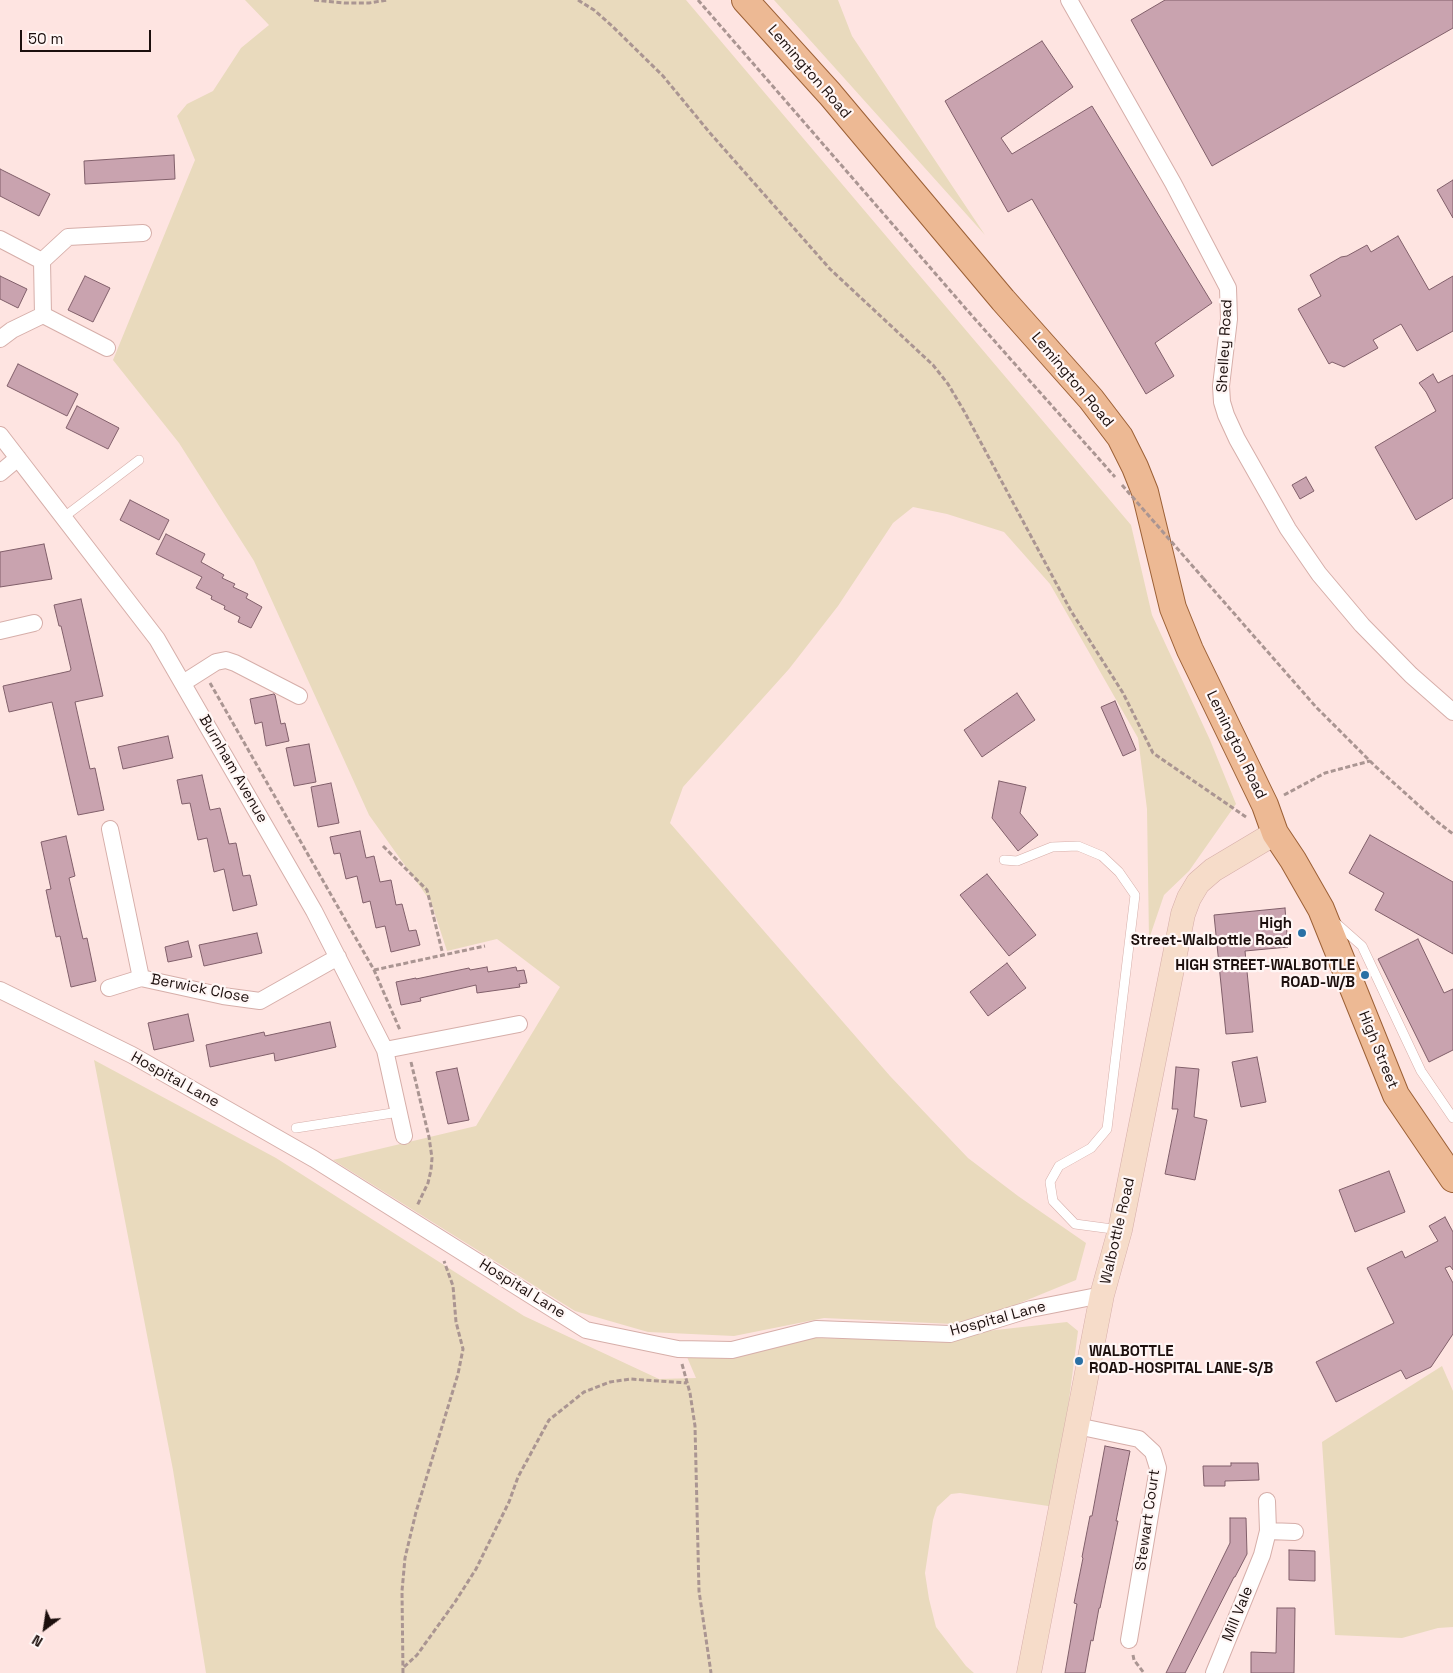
<!DOCTYPE html>
<html>
<head>
<meta charset="utf-8">
<style>
	body { margin:0 }
	#map { position:relative; width:1453px; height:1673px; overflow:hidden; background:#fee4e1; font-family:"Space Grotesk",sans-serif }
	canvas { display:block }
	.north { position:absolute; left:20px; top:1603px; width:50px; height:50px; -webkit-text-stroke:4px #fff6f5; paint-order:stroke; rotate:211deg; font-size:14px; font-weight:700; line-height:20px; text-align:center; color:#1c0f0d }
	.north::after { content:''; display:block; margin:auto; width:18px; height:22px; background:#1c0f0d; clip-path:polygon(50% 0,100% 100%,50% 72%,0 100%) }
	.scale { position:absolute; left:20px; top:30px; width:131px; height:22px; box-sizing:border-box; border:2px solid #1c0f0d; border-top:0; padding-left:6px; font-size:15px; line-height:18px; white-space:nowrap; color:#1c0f0d; -webkit-text-stroke:4px #fff6f5; paint-order:stroke }
</style>
</head>
<body>
<div id="map">
<canvas width="1453" height="1673"></canvas>
<div class="north">N</div>
<div class="scale">50 m</div>
</div>
<script>
const context = document.querySelector('canvas').getContext('2d');
context.lineJoin = 'round';
function fill(path, color) {
  context.fillStyle = color;
  context.fill(path, 'evenodd');
}
function shape(rows) {
  const path = new Path2D();
  for (const r of rows) {
    path.moveTo(r[0], r[1]);
    for (let i = 2; i < r.length; i += 2) path.lineTo(r[i], r[i + 1]);
  }
  return path;
}
function strokePath(path, color, width, dash) {
  context.strokeStyle = color;
  context.lineWidth = width;
  context.lineCap = dash ? 'butt' : 'round';
  context.setLineDash(dash || []);
  context.stroke(path);
}
function drawText(font, color, halo, rows, align = 'center') {
  context.font = font + ' "Space Grotesk",sans-serif';
  context.lineWidth = 4.5;
  context.setLineDash([]);
  context.textBaseline = 'middle';
  context.strokeStyle = halo;
  context.fillStyle = color;
  for (const [text, x, y, turn = 0] of rows) {
    context.save();
    context.translate(x, y);
    context.rotate((+turn || 0) * Math.PI / 180);
    context.textAlign = isNaN(turn) ? turn : align;
    if (halo) context.strokeText(text, 0, 0);
    context.fillText(text, 0, 0);
    context.restore();
  }
}
fill(shape([
	[245,0,686,0,1131,525,1152,615,1210,740,1236,804,1189,871,1164,895,1149,939,1147,809,1138,738,1050,584,1004,532,947,514,913,507,893,523,838,606,789,669,683,787,670,823,890,1076,968,1158,1018,1196,1086,1243,1076,1280,1015,1305,953,1324,824,1318,734,1336,648,1332,575,1311,333,1160,476,1126,560,987,497,939,447,951,431,902,369,815,254,561,179,443,113,360,195,160,177,116,187,104,213,91,241,48,269,25],
	[774,0,838,0,852,36,985,235],
	[94,1060,276,1158,524,1316,659,1379,696,1378,687,1357,813,1338,953,1341,987,1331,1067,1322,1078,1331,1055,1507,960,1493,951,1494,937,1507,933,1520,925,1573,929,1599,936,1627,966,1666,974,1673,206,1673,173,1470],
	[1442,1366,1453,1391,1453,1627,1438,1628,1402,1638,1335,1635,1322,1442]
]), '#e9dabd');
const building = shape([
	[1165,0,1453,0,1453,28,1212,166,1131,20,1165,0],
	[1042,41,1073,87,1001,138,1012,154,1092,106,1212,303,1155,343,1174,376,1146,394,1032,199,1008,212,945,101,1042,41],
	[174,155,175,179,85,184,84,161,174,155],
	[0,169,50,194,39,216,0,196,0,169],
	[1453,180,1453,218,1437,190,1453,180],
	[1398,236,1429,290,1453,276,1453,331,1417,351,1401,324,1373,340,1378,348,1344,367,1332,362,1329,364,1298,309,1321,296,1310,275,1341,257,1347,256,1367,245,1371,252,1398,236],
	[0,276,27,289,18,308,0,299,0,276],
	[85,276,110,288,93,322,68,310,85,276],
	[18,364,78,394,67,416,7,386,18,364],
	[1433,374,1438,383,1453,375,1453,498,1416,520,1375,447,1436,411,1426,392,1419,383,1433,374],
	[77,406,119,428,108,449,66,428,77,406],
	[1306,477,1314,491,1300,499,1292,485,1306,477],
	[130,500,169,520,159,540,120,520,130,500],
	[166,534,205,554,201,562,224,575,222,578,235,584,233,587,248,594,246,598,262,607,251,628,238,622,240,617,224,609,225,606,211,599,212,596,196,588,202,577,156,554,166,534],
	[44,544,52,579,0,587,0,552,44,544],
	[81,599,103,696,75,702,90,769,95,768,104,810,78,815,52,702,9,712,3,686,70,671,71,669,61,626,59,626,54,605,81,599],
	[1017,693,1035,720,982,757,964,730,1017,693],
	[274,694,275,695,281,724,285,723,289,741,266,746,262,722,255,724,250,699,274,694],
	[1115,701,1136,750,1123,756,1101,707,1115,701],
	[168,736,173,758,123,769,118,747,168,736],
	[309,744,316,782,294,786,286,748,309,744],
	[202,775,210,810,220,808,229,844,236,843,243,876,250,875,257,905,233,911,224,869,214,872,207,838,198,840,190,803,182,804,177,780,202,775],
	[999,781,1026,787,1020,813,1038,835,1018,851,992,818,999,781],
	[331,783,339,823,318,827,311,787,331,783],
	[360,831,366,858,374,856,380,882,391,880,396,905,402,904,409,931,416,930,420,945,391,952,385,926,376,928,370,901,363,903,357,876,346,879,340,853,334,854,330,837,360,831],
	[1370,835,1453,882,1453,954,1375,910,1384,893,1349,873,1370,835],
	[66,836,75,876,69,878,83,939,87,938,96,981,71,987,60,936,56,937,46,890,51,889,41,842,66,836],
	[987,874,1036,935,1009,956,960,895,987,874],
	[1285,908,1288,947,1245,951,1253,1032,1226,1034,1214,915,1285,908],
	[257,933,262,953,204,966,199,945,257,933],
	[1418,939,1444,993,1453,989,1453,1050,1429,1062,1378,959,1418,939],
	[188,941,192,957,168,962,165,947,188,941],
	[1007,963,1026,988,988,1016,970,992,1007,963],
	[487,967,488,972,516,967,517,971,524,970,527,983,519,984,520,987,477,993,476,985,420,998,421,1001,401,1005,396,982,416,978,416,979,469,968,470,970,487,967],
	[188,1014,194,1041,154,1050,148,1023,188,1014],
	[330,1022,336,1047,275,1061,274,1053,210,1067,206,1045,264,1032,265,1036,330,1022],
	[1257,1057,1266,1102,1241,1107,1232,1062,1257,1057],
	[1176,1067,1199,1069,1194,1117,1207,1120,1195,1180,1165,1174,1178,1109,1172,1109,1176,1067],
	[457,1068,469,1120,448,1124,436,1072,457,1068],
	[1389,1171,1405,1212,1355,1232,1339,1190,1389,1171],
	[1445,1217,1453,1232,1453,1270,1450,1266,1445,1268,1453,1283,1453,1334,1431,1367,1406,1379,1401,1370,1336,1402,1316,1362,1394,1323,1367,1268,1402,1251,1405,1258,1438,1241,1429,1226,1445,1217],
	[1105,1446,1130,1451,1116,1521,1118,1521,1100,1608,1099,1608,1093,1641,1091,1640,1085,1673,1065,1673,1077,1604,1074,1603,1083,1558,1082,1557,1090,1516,1092,1516,1105,1446],
	[1231,1463,1258,1463,1259,1480,1225,1481,1225,1486,1204,1486,1203,1466,1231,1466,1231,1463],
	[1230,1518,1246,1518,1247,1554,1235,1577,1234,1577,1185,1673,1166,1673,1230,1543,1230,1518],
	[1289,1550,1315,1551,1315,1581,1289,1580,1289,1550],
	[1277,1608,1295,1608,1294,1673,1251,1673,1251,1652,1276,1653,1277,1608]
]);
fill(building, '#c9a3af');
strokePath(building, '#815f6a', 1);
const lane = shape([
	[64,517,139,460],
	[1004,860,1017,861,1052,847,1078,846,1102,856,1119,872,1135,895,1107,1129,1091,1148,1059,1166,1050,1182,1053,1201,1075,1224,1120,1230],
	[1336,923,1362,946,1421,1071,1453,1118],
	[296,1128,399,1112]
]);
const street = shape([
	[1069,0,1173,183,1228,288,1229,319,1221,386,1222,402,1226,415,1237,439,1288,529,1319,574,1362,625,1411,675,1453,712],
	[0,239,42,261,43,315],
	[42,261,68,237,143,233],
	[43,315,107,348],
	[0,339,12,330,43,315],
	[0,435,157,639,314,911,385,1050,404,1136],
	[0,473,18,458],
	[0,631,34,623],
	[183,683,216,662,226,660,235,663,299,696],
	[110,829,141,978,223,996,260,1001,338,957],
	[109,988,141,978],
	[0,990,132,1055,314,1159,586,1330,678,1349,732,1350,816,1329,950,1334,1031,1309,1102,1295],
	[385,1050,519,1024],
	[1077,1426,1139,1439,1153,1452,1158,1468,1129,1640],
	[1268,1531,1295,1532],
	[1214,1673,1262,1555,1268,1531,1267,1501]
]);
const secondary = shape([
	[1029,1673,1102,1295,1120,1230,1183,914,1189,898,1198,883,1213,870,1275,833]
]);
const primary = shape([
	[745,0,830,94,1003,300,1091,399,1120,437,1135,467,1145,492,1173,608,1190,650,1265,805,1275,833,1293,860,1321,909,1396,1095,1453,1179]
]);
strokePath(lane, '#d6aea9', 10);
strokePath(street, '#d6aea9', 18);
strokePath(secondary, '#d6aea9', 25);
strokePath(primary, '#9c6036', 28);
strokePath(shape([
	[314,0,345,3,369,3,387,0],
	[578,0,594,10,612,26,663,76,710,133,830,269,933,365,948,384,964,411,1071,611,1123,693,1153,753,1246,817],
	[698,0,967,310,1115,477],
	[1203,578,1316,707,1375,766,1435,820,1453,834],
	[210,683,374,970,400,1030],
	[1284,795,1325,773,1370,761],
	[383,846,427,890,443,955],
	[374,970,485,946],
	[411,1062,429,1137,432,1158,431,1170,428,1183,417,1206],
	[682,1364,690,1393,695,1426,699,1591,711,1673],
	[1133,1655,1134,1660,1144,1673],
	[404,1667,417,1655,455,1602,476,1569,509,1502,518,1477,549,1420,584,1392,610,1382,630,1379,687,1383],
	[403,1673,402,1591,405,1558,416,1512,458,1374,463,1349,456,1322,453,1286,444,1261]
]), '#aa9592', 3, [5, 2.5]);
strokePath(lane, '#fff', 9);
strokePath(street, '#fff', 16);
strokePath(secondary, '#f6dcc9', 24);
strokePath(primary, '#edb994', 26);
strokePath(shape([
	[1122,485,1203,578]
]), '#aa9592', 3, [5, 2.5]);
for (const [x, y, r, color] of [
	[1302,933,5,"#2970a5"],
	[1365,975,5,"#2970a5"],
	[1079,1361,5,"#2970a5"]
]) {
  const dot = new Path2D();
  dot.arc(x, y, r, 0, 2 * Math.PI);
  context.fillStyle = color;
  context.fill(dot);
  strokePath(dot, '#fff6f5', 2);
}
drawText('15px', '#1c0f0d', '#fff6f5', [
	["Lemington Road",809,72,49],
	["Shelley Road",1225,346,-87],
	["Lemington Road",1072,380,50],
	["Lemington Road",1236,745,64],
	["Burnham Avenue",233,769,60],
	["Berwick Close",200,989,11],
	["High Street",1378,1050,68],
	["Hospital Lane",175,1080,29],
	["Walbottle Road",1118,1231,-77],
	["Hospital Lane",522,1289,32],
	["Hospital Lane",998,1319,-15],
	["Stewart Court",1148,1520,-82],
	["Mill Vale",1238,1614,-68]
]);
drawText('bold 15px', '#1c0f0d', '#fff6f5', [
	["High",1292,924],
	["Street-Walbottle Road",1292,941],
	["HIGH STREET-WALBOTTLE",1355,966],
	["ROAD-W/B",1355,983],
	["WALBOTTLE",1089,1352,"left"],
	["ROAD-HOSPITAL LANE-S/B",1089,1369,"left"]
], 'right');
</script>
</body>
</html>
